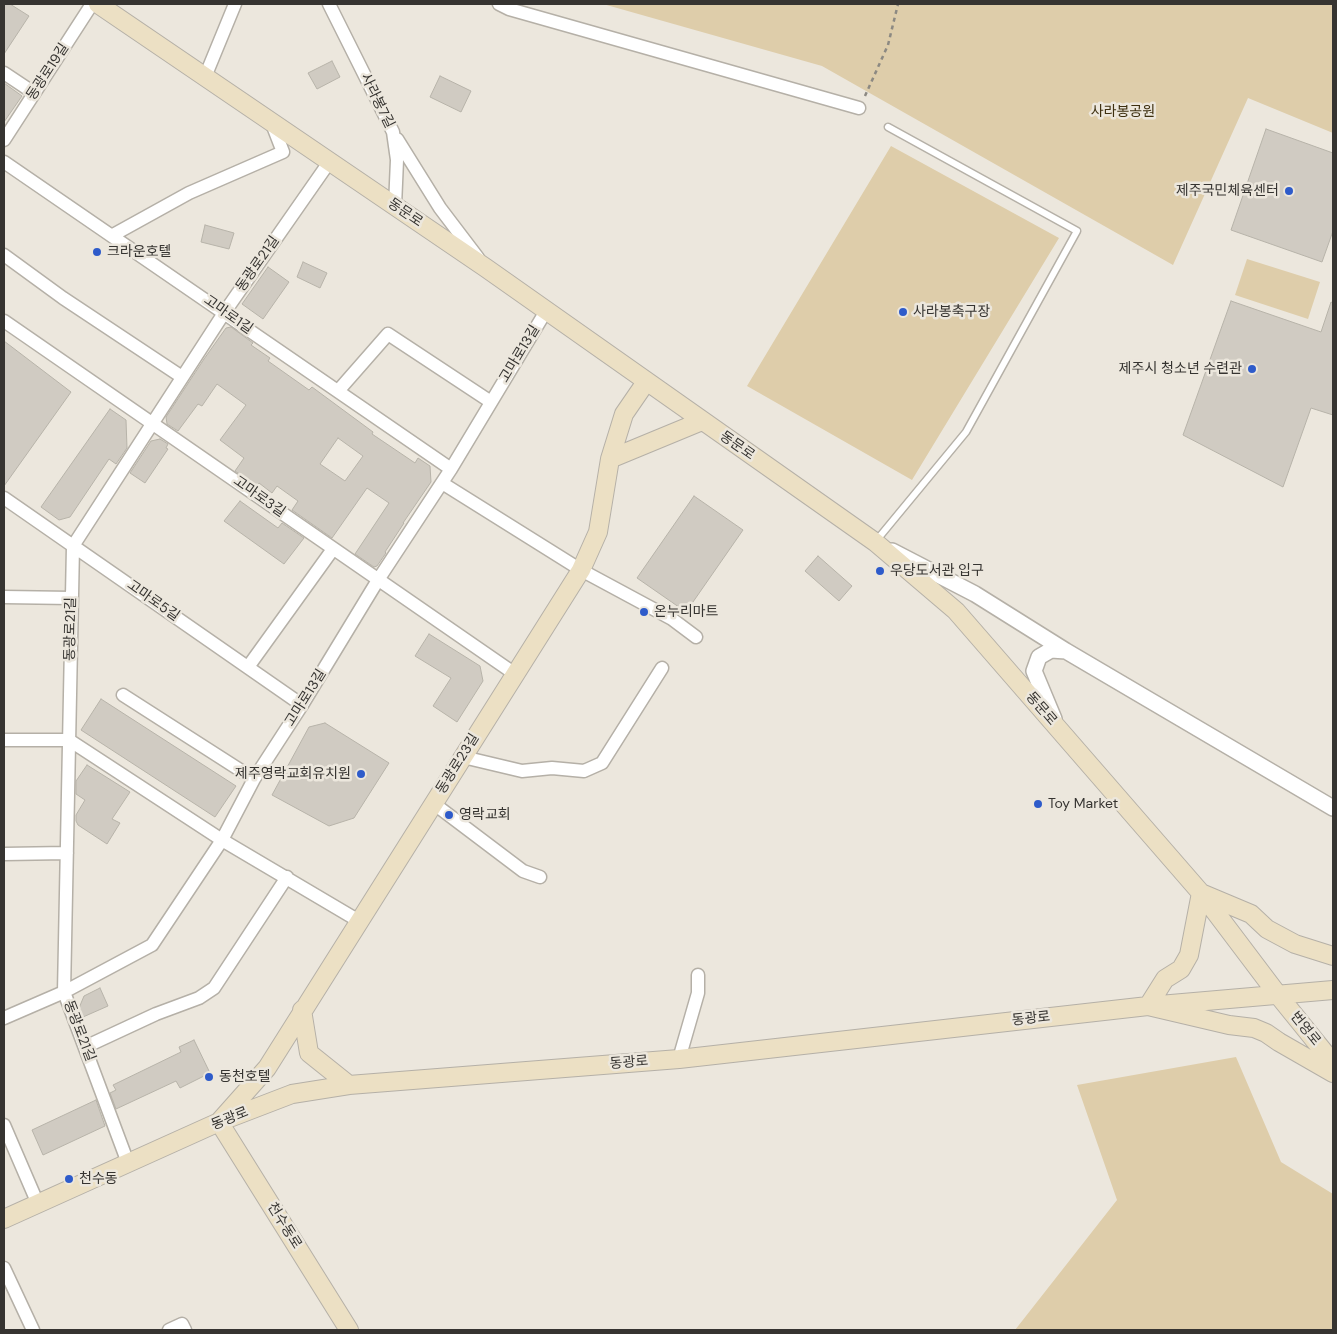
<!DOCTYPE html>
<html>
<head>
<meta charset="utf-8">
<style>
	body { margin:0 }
	#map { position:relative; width:1337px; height:1334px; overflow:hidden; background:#ece7dd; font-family:"DM Sans",sans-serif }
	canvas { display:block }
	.frame { position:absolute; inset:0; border:5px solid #363431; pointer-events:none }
</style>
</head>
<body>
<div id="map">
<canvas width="1337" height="1334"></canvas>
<div class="frame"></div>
</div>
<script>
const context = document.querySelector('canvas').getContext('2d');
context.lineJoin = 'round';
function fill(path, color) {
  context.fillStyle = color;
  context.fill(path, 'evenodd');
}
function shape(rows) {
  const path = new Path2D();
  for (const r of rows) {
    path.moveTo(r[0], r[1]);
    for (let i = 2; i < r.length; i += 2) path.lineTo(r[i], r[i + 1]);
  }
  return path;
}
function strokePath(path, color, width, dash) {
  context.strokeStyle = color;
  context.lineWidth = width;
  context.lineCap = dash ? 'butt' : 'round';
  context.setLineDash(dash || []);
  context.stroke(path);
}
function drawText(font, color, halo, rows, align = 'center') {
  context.font = font + ' "DM Sans","Noto Sans KR",sans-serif';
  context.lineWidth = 5;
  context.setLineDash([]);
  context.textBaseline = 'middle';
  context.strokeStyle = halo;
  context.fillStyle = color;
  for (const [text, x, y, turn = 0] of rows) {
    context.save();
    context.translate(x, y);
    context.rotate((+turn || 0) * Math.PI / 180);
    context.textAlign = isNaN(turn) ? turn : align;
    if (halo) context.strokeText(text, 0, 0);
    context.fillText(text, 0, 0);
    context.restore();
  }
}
fill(shape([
	[603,4,1333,4,1333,133,1248,98,1173,265,822,66],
	[891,146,1059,238,912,480,747,386],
	[1247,259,1320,282,1308,319,1235,295],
	[1236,1057,1281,1162,1333,1194,1333,1330,1015,1330,1117,1200,1077,1085]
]), '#decdaa');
const building = shape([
	[4,4,10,4,29,16,4,54,4,4],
	[332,61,340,77,317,89,308,73,332,61],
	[440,76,471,91,461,112,430,97,440,76],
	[4,83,22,96,4,122,4,83],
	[1266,129,1333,153,1333,231,1322,262,1231,230,1266,129],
	[205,225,234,233,229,249,201,242,205,225],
	[303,262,327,273,320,288,297,277,303,262],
	[268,267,289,282,263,319,242,304,268,267],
	[1231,301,1321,332,1331,302,1333,303,1333,415,1311,408,1283,487,1183,435,1231,301],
	[231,327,253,343,251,345,270,358,268,361,309,390,312,387,373,432,372,434,415,463,418,458,430,466,431,482,403,523,404,523,385,552,386,553,377,566,374,567,355,554,389,503,367,488,332,538,292,510,298,501,277,486,272,493,259,483,257,486,235,471,244,458,220,440,246,405,217,384,202,406,198,404,178,431,167,424,166,417,204,359,226,328,231,327],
	[338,438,363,456,345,481,320,464,338,438],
	[4,341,71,392,4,486,4,341],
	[110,409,126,420,127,448,116,464,109,459,70,517,59,520,41,507,110,409],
	[160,439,168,444,166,448,168,449,145,483,130,473,151,441,160,439],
	[694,496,743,530,686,612,637,578,694,496],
	[240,501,278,528,282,523,304,538,284,564,224,521,240,501],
	[818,556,852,586,839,601,805,571,818,556],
	[429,634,480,666,483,681,457,722,433,706,451,678,415,656,429,634],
	[101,699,236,786,215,817,81,730,101,699],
	[325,723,389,763,354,818,329,826,272,795,309,727,325,723],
	[87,765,130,792,112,819,120,823,107,844,78,825,76,821,76,815,85,800,76,794,76,781,87,765],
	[100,988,108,1006,83,1017,79,1008,84,996,100,988],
	[194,1040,210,1073,180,1088,176,1081,116,1109,110,1093,116,1090,113,1085,181,1052,179,1047,194,1040],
	[96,1100,105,1126,43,1155,32,1130,96,1100]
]);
fill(building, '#d0cbc2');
strokePath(building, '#b7b3a9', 1);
const service = shape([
	[876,541,966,432,1077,231,888,127]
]);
const minor = shape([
	[329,4,393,132,397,160,395,206],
	[499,4,509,9,859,108],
	[4,73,34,93],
	[205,77,235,4],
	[397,139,440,208,478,258],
	[4,140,92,4],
	[4,162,451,469],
	[113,235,189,193,283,152,271,121],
	[4,255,63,298,182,377],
	[4,321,515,674],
	[338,391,388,334,491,402],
	[442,483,581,570,672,619,696,637],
	[4,498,302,705],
	[4,597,72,598],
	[248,667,333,549],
	[123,695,254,779],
	[4,740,69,740,222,840,359,921],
	[463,757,522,771,552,768,584,771,602,763,662,668],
	[433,803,523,871,540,877],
	[4,854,67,853],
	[4,1018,64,992,152,945,222,840,254,779,302,705,378,580,451,469,546,311],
	[85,1047,156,1014,199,998,214,988,287,877],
	[679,1059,698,993,698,975],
	[4,1125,38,1204],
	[128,1163,64,992,73,546,224,313,330,161],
	[4,1268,33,1330],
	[169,1330,182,1324,185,1330]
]);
const tertiary = shape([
	[892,551,975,594,1066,651,1333,808],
	[1054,719,1034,671,1039,657,1051,650,1066,651]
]);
const secondary = shape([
	[98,4,486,268,875,542,956,611,1201,893,1278,995,1333,1063],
	[610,459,702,421],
	[1333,956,1295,944,1267,929,1251,914,1201,893,1189,955,1181,969,1165,979,1148,1006,1229,1025,1254,1028,1266,1033,1279,1042,1333,1073],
	[302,1010,309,1053,349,1085],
	[4,1219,219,1122,292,1094,349,1085,679,1059,1148,1006,1333,990],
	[349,1330,219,1122,267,1068,581,570,598,532,610,459,624,414,646,382]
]);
strokePath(service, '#b5b0a7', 9);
strokePath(minor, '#b5b0a7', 15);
strokePath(tertiary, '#b5b0a7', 18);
strokePath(secondary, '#b5b0a7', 20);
strokePath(shape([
	[865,96,888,45,898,4]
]), '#8c8982', 2.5, [4, 4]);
strokePath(service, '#fff', 6);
strokePath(minor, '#fff', 12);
strokePath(tertiary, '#fff', 15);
strokePath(secondary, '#ece0c4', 18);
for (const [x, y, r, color] of [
	[1289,191,5,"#2e5bca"],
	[97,252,5,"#2e5bca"],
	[903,312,5,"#2e5bca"],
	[1252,369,5,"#2e5bca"],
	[880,571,5,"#2e5bca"],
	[644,612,5,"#2e5bca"],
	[361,774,5,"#2e5bca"],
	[1038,804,5,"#2e5bca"],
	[449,815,5,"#2e5bca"],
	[209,1077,5,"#2e5bca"],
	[69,1179,5,"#2e5bca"]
]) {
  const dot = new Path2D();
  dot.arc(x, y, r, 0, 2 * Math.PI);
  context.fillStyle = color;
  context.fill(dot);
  strokePath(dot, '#ece7dd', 2);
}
drawText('14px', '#363431', '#ece7dd', [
	["동광로19길",48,72,-57],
	["사라봉7길",377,101,64],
	["동문로",405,213,34],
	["동광로21길",258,264,-55],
	["고마로1길",228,315,35],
	["고마로13길",520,354,-59],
	["동문로",737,446,35],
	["고마로3길",259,497,35],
	["고마로5길",153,601,35],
	["동광로21길",71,629,-89],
	["고마로13길",306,698,-58],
	["동문로",1041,709,49],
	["동광로23길",458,764,-58],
	["동광로",1031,1019,-6],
	["번영로",1305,1029,51],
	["동광로21길",79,1031,69],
	["동광로",629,1063,-5],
	["동광로",230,1119,-22],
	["천수동로",284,1226,58]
]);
drawText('14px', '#3d2f0f', '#ece7dd', [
	["사라봉공원",1123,112]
]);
drawText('14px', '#363431', '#ece7dd', [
	["제주국민체육센터",1279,191,"right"],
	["크라운호텔",107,252],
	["사라봉축구장",913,312],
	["제주시 청소년 수련관",1242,369,"right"],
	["우당도서관 입구",890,571],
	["온누리마트",654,612],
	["제주영락교회유치원",351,774,"right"],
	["Toy Market",1048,804],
	["영락교회",459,815],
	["동천호텔",219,1077],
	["천수동",79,1179]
], 'left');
</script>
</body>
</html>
